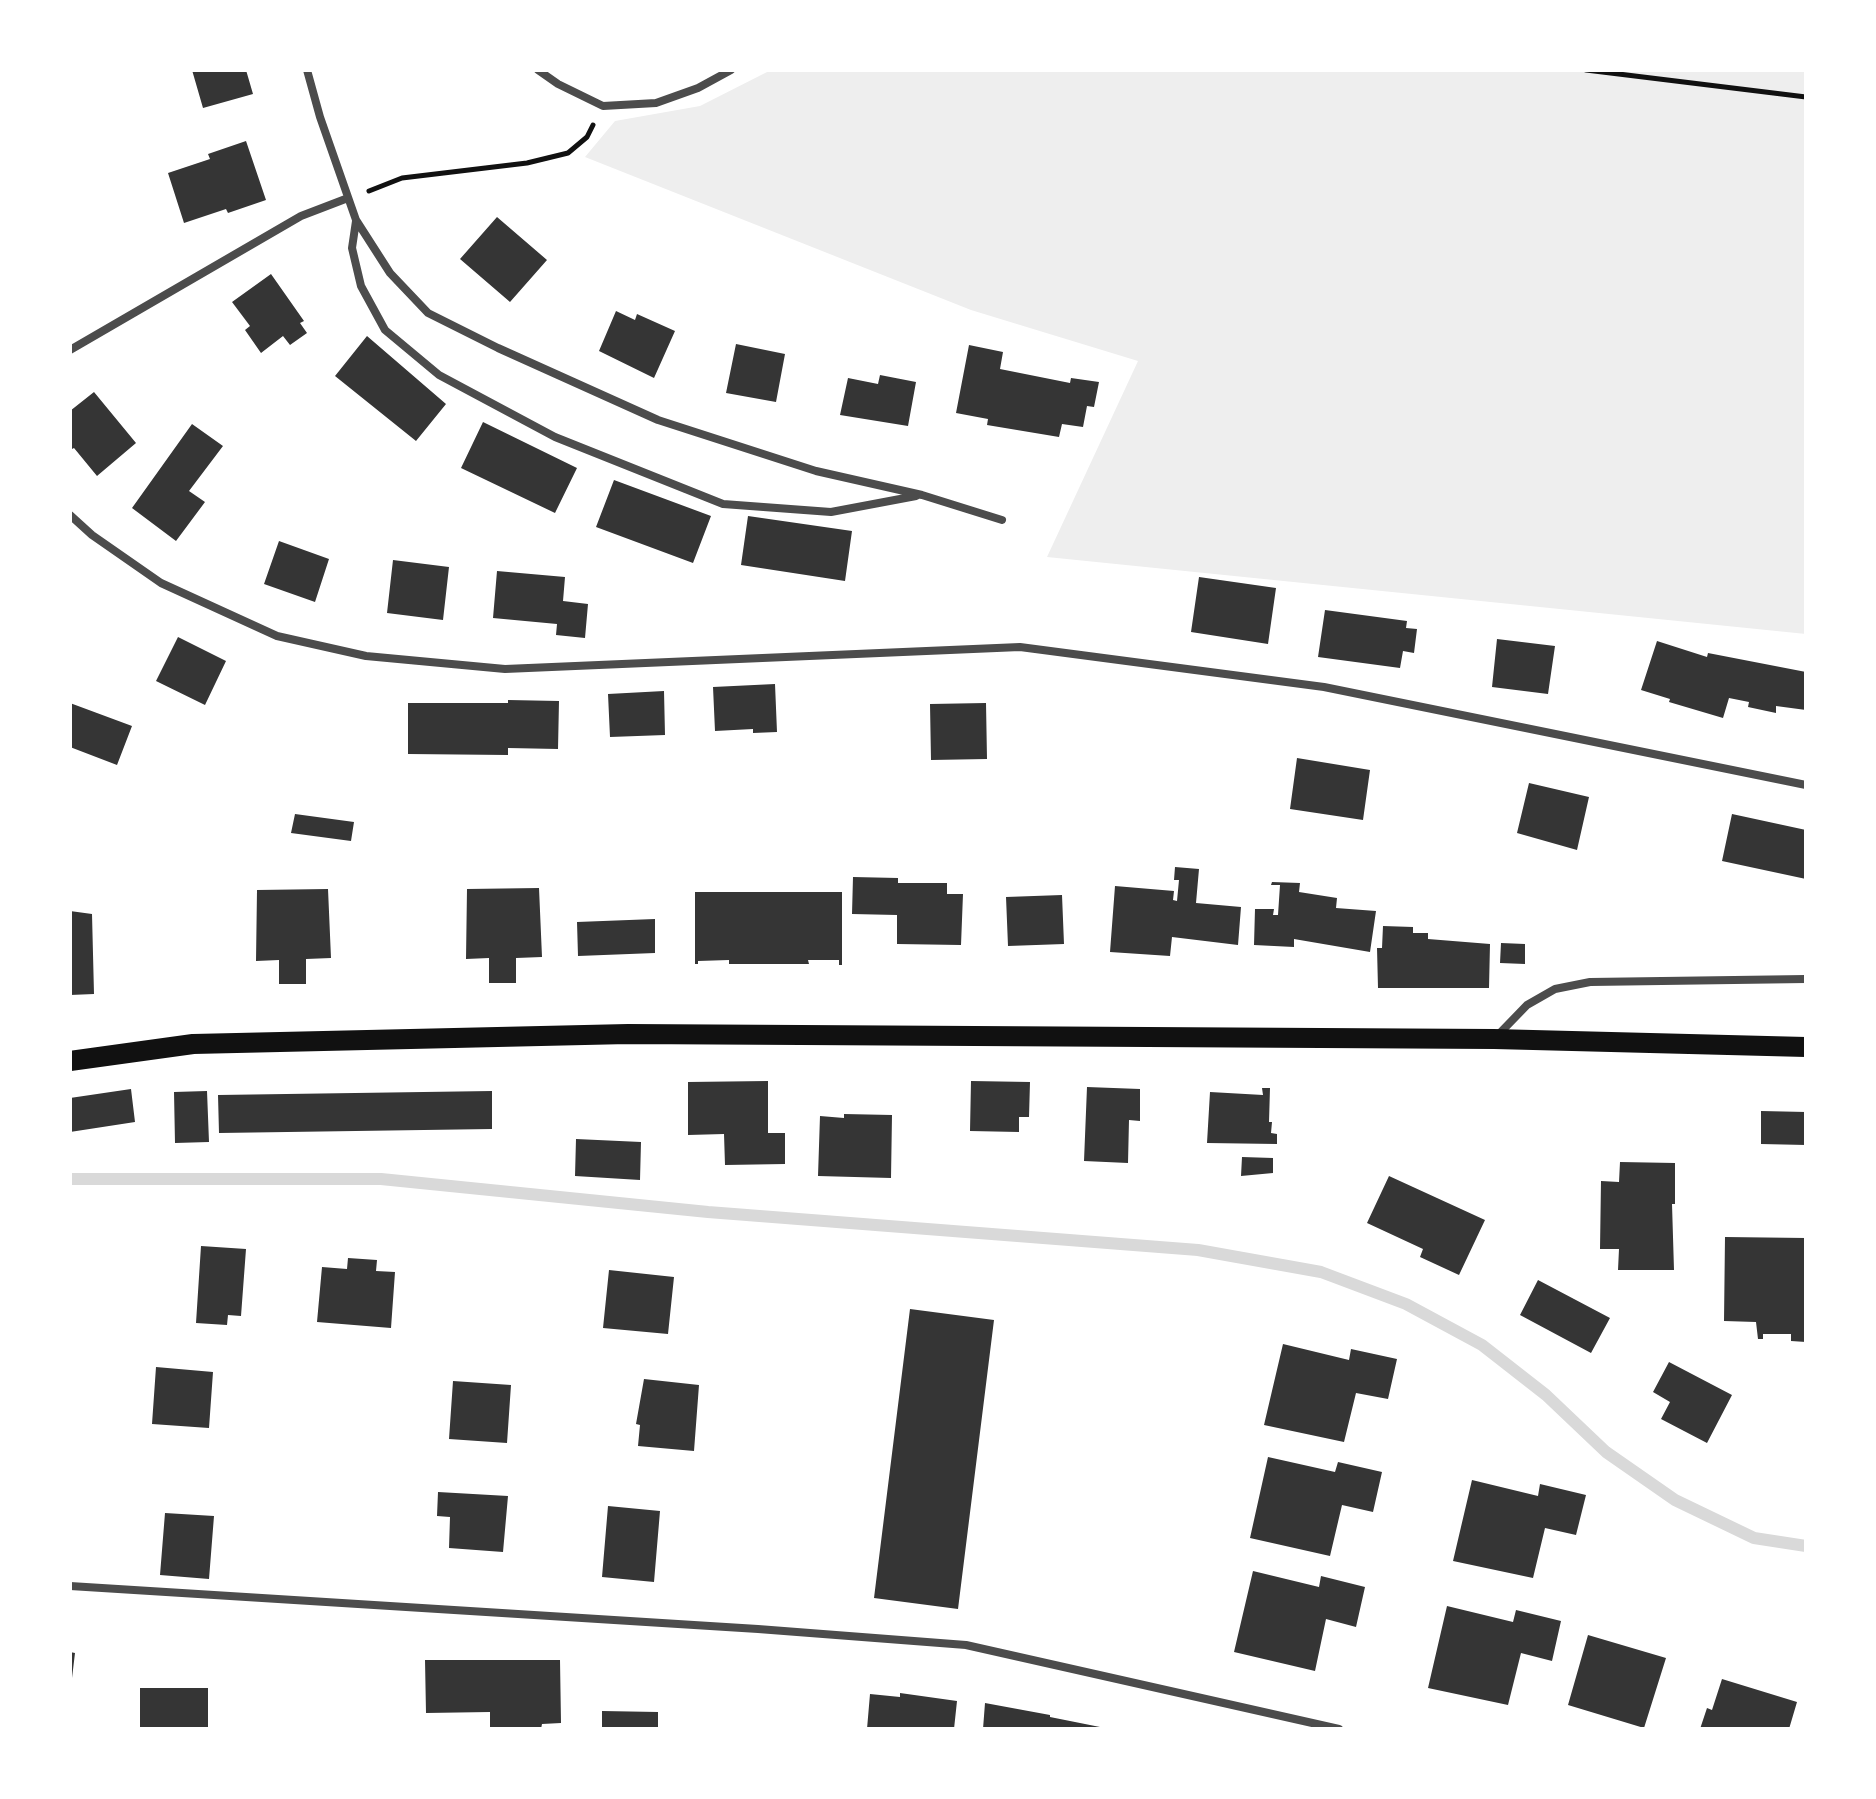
<!DOCTYPE html>
<html>
<head>
<meta charset="utf-8">
<style>
	body { margin:0 }
	#map { position:relative; width:1876px; height:1799px; overflow:hidden; background:#fff; font-family:"Open Sans",sans-serif }
	canvas { display:block }
	.frame { position:absolute; inset:0; border:72px solid #fff; pointer-events:none }
</style>
</head>
<body>
<div id="map">
<canvas width="1876" height="1799"></canvas>
<div class="frame"></div>
</div>
<script>
const context = document.querySelector('canvas').getContext('2d');
context.lineJoin = 'round';
function fill(path, color) {
  context.fillStyle = color;
  context.fill(path, 'evenodd');
}
function shape(rows) {
  const path = new Path2D();
  for (const r of rows) {
    path.moveTo(r[0], r[1]);
    for (let i = 2; i < r.length; i += 2) path.lineTo(r[i], r[i + 1]);
  }
  return path;
}
function strokePath(path, color, width, dash) {
  context.strokeStyle = color;
  context.lineWidth = width;
  context.lineCap = dash ? 'butt' : 'round';
  context.setLineDash(dash || []);
  context.stroke(path);
}
fill(shape([
	[771,70,1806,70,1806,634,1047,557,1138,361,971,310,585,157,615,121,700,106]
]), '#eee');
strokePath(shape([
	[70,1179,381,1179,708,1212,1198,1250,1321,1272,1406,1304,1482,1345,1546,1395,1606,1452,1675,1500,1754,1538,1806,1546]
]), '#d9d9d9', 12);
fill(shape([
	[192,70,246,70,253,94,203,108],
	[246,141,266,200,228,213,226,209,184,223,168,173,210,159,208,154],
	[497,217,547,260,510,302,460,259],
	[271,274,304,321,300,323,307,333,290,345,283,336,261,353,245,330,250,326,232,302],
	[616,311,635,320,637,314,675,331,654,378,599,351],
	[367,336,446,404,416,441,335,376],
	[736,344,785,354,776,402,726,393],
	[969,345,1003,352,1000,369,1070,383,1071,378,1099,382,1094,407,1087,406,1083,427,1062,424,1059,437,987,425,988,419,956,413],
	[880,375,916,382,908,426,840,415,848,378,878,384],
	[94,392,136,443,97,476,74,448,72,449,70,447,70,411],
	[483,422,577,468,555,513,461,468],
	[192,424,223,446,189,491,205,502,176,541,132,508],
	[614,480,711,516,693,563,596,527],
	[748,516,852,531,845,581,741,565],
	[279,541,329,559,315,602,264,584],
	[393,560,449,567,443,620,387,613],
	[497,571,565,577,563,601,588,604,585,638,556,635,557,624,493,618],
	[1199,577,1276,588,1268,644,1191,632],
	[1325,610,1407,621,1406,628,1417,629,1414,653,1403,651,1400,668,1318,657],
	[178,637,226,661,205,705,156,681],
	[1497,639,1555,646,1548,694,1492,687],
	[1657,641,1707,657,1708,653,1806,672,1806,710,1776,706,1776,713,1748,707,1749,702,1729,698,1723,718,1669,702,1670,699,1641,690],
	[775,684,777,732,753,733,753,729,715,731,713,687],
	[664,691,665,735,610,737,608,694],
	[508,700,559,701,558,749,508,748,508,755,408,754,408,703,508,703],
	[70,703,132,726,117,765,70,747],
	[986,703,987,759,931,760,930,704],
	[1297,758,1370,770,1363,820,1290,809],
	[1529,783,1589,797,1577,850,1517,833],
	[295,814,354,822,351,841,291,833],
	[1732,814,1806,830,1806,879,1722,861],
	[1175,867,1199,869,1196,903,1241,907,1238,945,1172,937,1170,956,1110,952,1115,886,1174,891,1173,900,1177,901,1179,880,1174,880],
	[853,877,898,878,898,883,947,883,947,894,963,894,961,945,897,944,897,915,852,914],
	[1272,882,1300,883,1299,892,1337,898,1336,908,1376,911,1370,952,1294,939,1294,947,1254,945,1255,909,1274,909,1273,915,1278,915,1280,885,1271,885],
	[539,888,542,957,516,958,516,983,489,983,489,958,466,959,467,889],
	[328,889,331,958,306,959,306,984,279,984,279,960,256,961,257,890],
	[695,892,842,892,842,965,839,965,839,960,808,960,809,964,729,964,729,960,698,961,698,964,695,964],
	[1062,895,1064,944,1008,946,1006,897],
	[70,911,92,914,94,994,70,995],
	[655,919,655,953,578,956,577,922],
	[1383,926,1413,927,1413,933,1428,933,1428,939,1490,944,1489,988,1378,988,1377,948,1382,948],
	[1501,943,1525,944,1525,964,1500,963],
	[768,1081,768,1133,785,1133,785,1164,725,1165,724,1134,688,1135,688,1082],
	[971,1081,1030,1082,1029,1117,1019,1117,1019,1132,970,1131],
	[1087,1087,1140,1089,1140,1121,1129,1120,1128,1163,1084,1161],
	[1262,1088,1270,1088,1269,1122,1272,1122,1271,1133,1277,1134,1277,1144,1207,1143,1210,1092,1263,1095],
	[131,1089,135,1122,70,1132,70,1098],
	[207,1091,209,1142,175,1143,174,1092],
	[492,1091,492,1129,219,1133,218,1095],
	[1761,1111,1806,1112,1806,1145,1761,1144],
	[844,1114,892,1115,891,1178,818,1176,820,1116,844,1118],
	[576,1139,641,1142,640,1180,575,1176],
	[1242,1157,1273,1158,1273,1173,1241,1176],
	[1620,1162,1675,1163,1675,1204,1672,1204,1674,1270,1618,1270,1619,1249,1600,1249,1601,1181,1619,1182],
	[1389,1176,1485,1220,1459,1275,1420,1257,1423,1249,1367,1223],
	[1725,1237,1806,1238,1806,1342,1791,1341,1791,1334,1763,1334,1763,1339,1758,1339,1756,1322,1724,1321],
	[201,1246,246,1249,241,1316,228,1315,227,1325,196,1323],
	[348,1258,377,1260,376,1271,395,1272,391,1328,317,1322,322,1267,347,1269],
	[609,1270,674,1277,668,1334,603,1328],
	[1538,1280,1610,1318,1591,1353,1520,1315],
	[910,1309,994,1320,958,1609,874,1598],
	[1283,1344,1349,1360,1351,1349,1397,1359,1388,1399,1356,1393,1344,1442,1264,1425],
	[1669,1362,1732,1395,1707,1443,1661,1419,1670,1402,1653,1392],
	[156,1367,213,1372,209,1428,152,1424],
	[644,1379,699,1385,694,1451,638,1446,640,1425,636,1424],
	[453,1381,511,1385,507,1443,449,1439],
	[1268,1457,1335,1472,1338,1462,1382,1472,1373,1512,1342,1505,1330,1556,1250,1538],
	[1472,1480,1538,1496,1540,1484,1586,1495,1576,1535,1545,1528,1533,1578,1453,1561],
	[438,1492,508,1496,503,1552,449,1548,450,1517,437,1516],
	[608,1506,660,1511,654,1582,602,1577],
	[165,1513,214,1516,209,1579,160,1575],
	[1253,1571,1319,1587,1321,1576,1365,1587,1356,1627,1326,1619,1315,1671,1234,1652],
	[1447,1606,1513,1622,1516,1610,1561,1621,1552,1661,1521,1653,1508,1705,1428,1688],
	[1588,1635,1666,1658,1644,1728,1568,1705],
	[70,1652,75,1653,72,1678,70,1678],
	[425,1660,560,1660,561,1723,542,1724,541,1729,490,1729,490,1712,426,1713],
	[1722,1679,1797,1702,1789,1729,1700,1729,1707,1708,1712,1710],
	[140,1688,208,1688,208,1729,140,1729],
	[900,1693,957,1701,954,1729,867,1729,870,1694,900,1697],
	[985,1703,1050,1715,1050,1717,1110,1729,983,1729],
	[602,1711,658,1712,658,1729,602,1729]
]), '#353535');
strokePath(shape([
	[1586,70,1806,97],
	[369,191,402,178,527,163,568,153,587,137,593,125]
]), '#111', 5);
strokePath(shape([
	[307,70,320,117,356,220,390,273,428,313,498,348,658,420,816,471,922,495,1002,520],
	[538,70,558,84,603,106,656,103,698,88,731,70],
	[356,221,352,248,361,286,385,330,439,375,555,437,723,504,831,512,916,496],
	[70,350,301,216,348,198],
	[70,515,92,535,161,583,277,636,366,656,505,669,1020,647,1324,687,1806,785],
	[1497,1036,1527,1005,1555,989,1590,982,1806,979],
	[70,1586,758,1629,966,1645,1339,1729]
]), '#4c4c4c', 8);
strokePath(shape([
	[70,1061,193,1044,628,1034,1494,1039,1806,1047]
]), '#111', 20);
</script>
</body>
</html>
